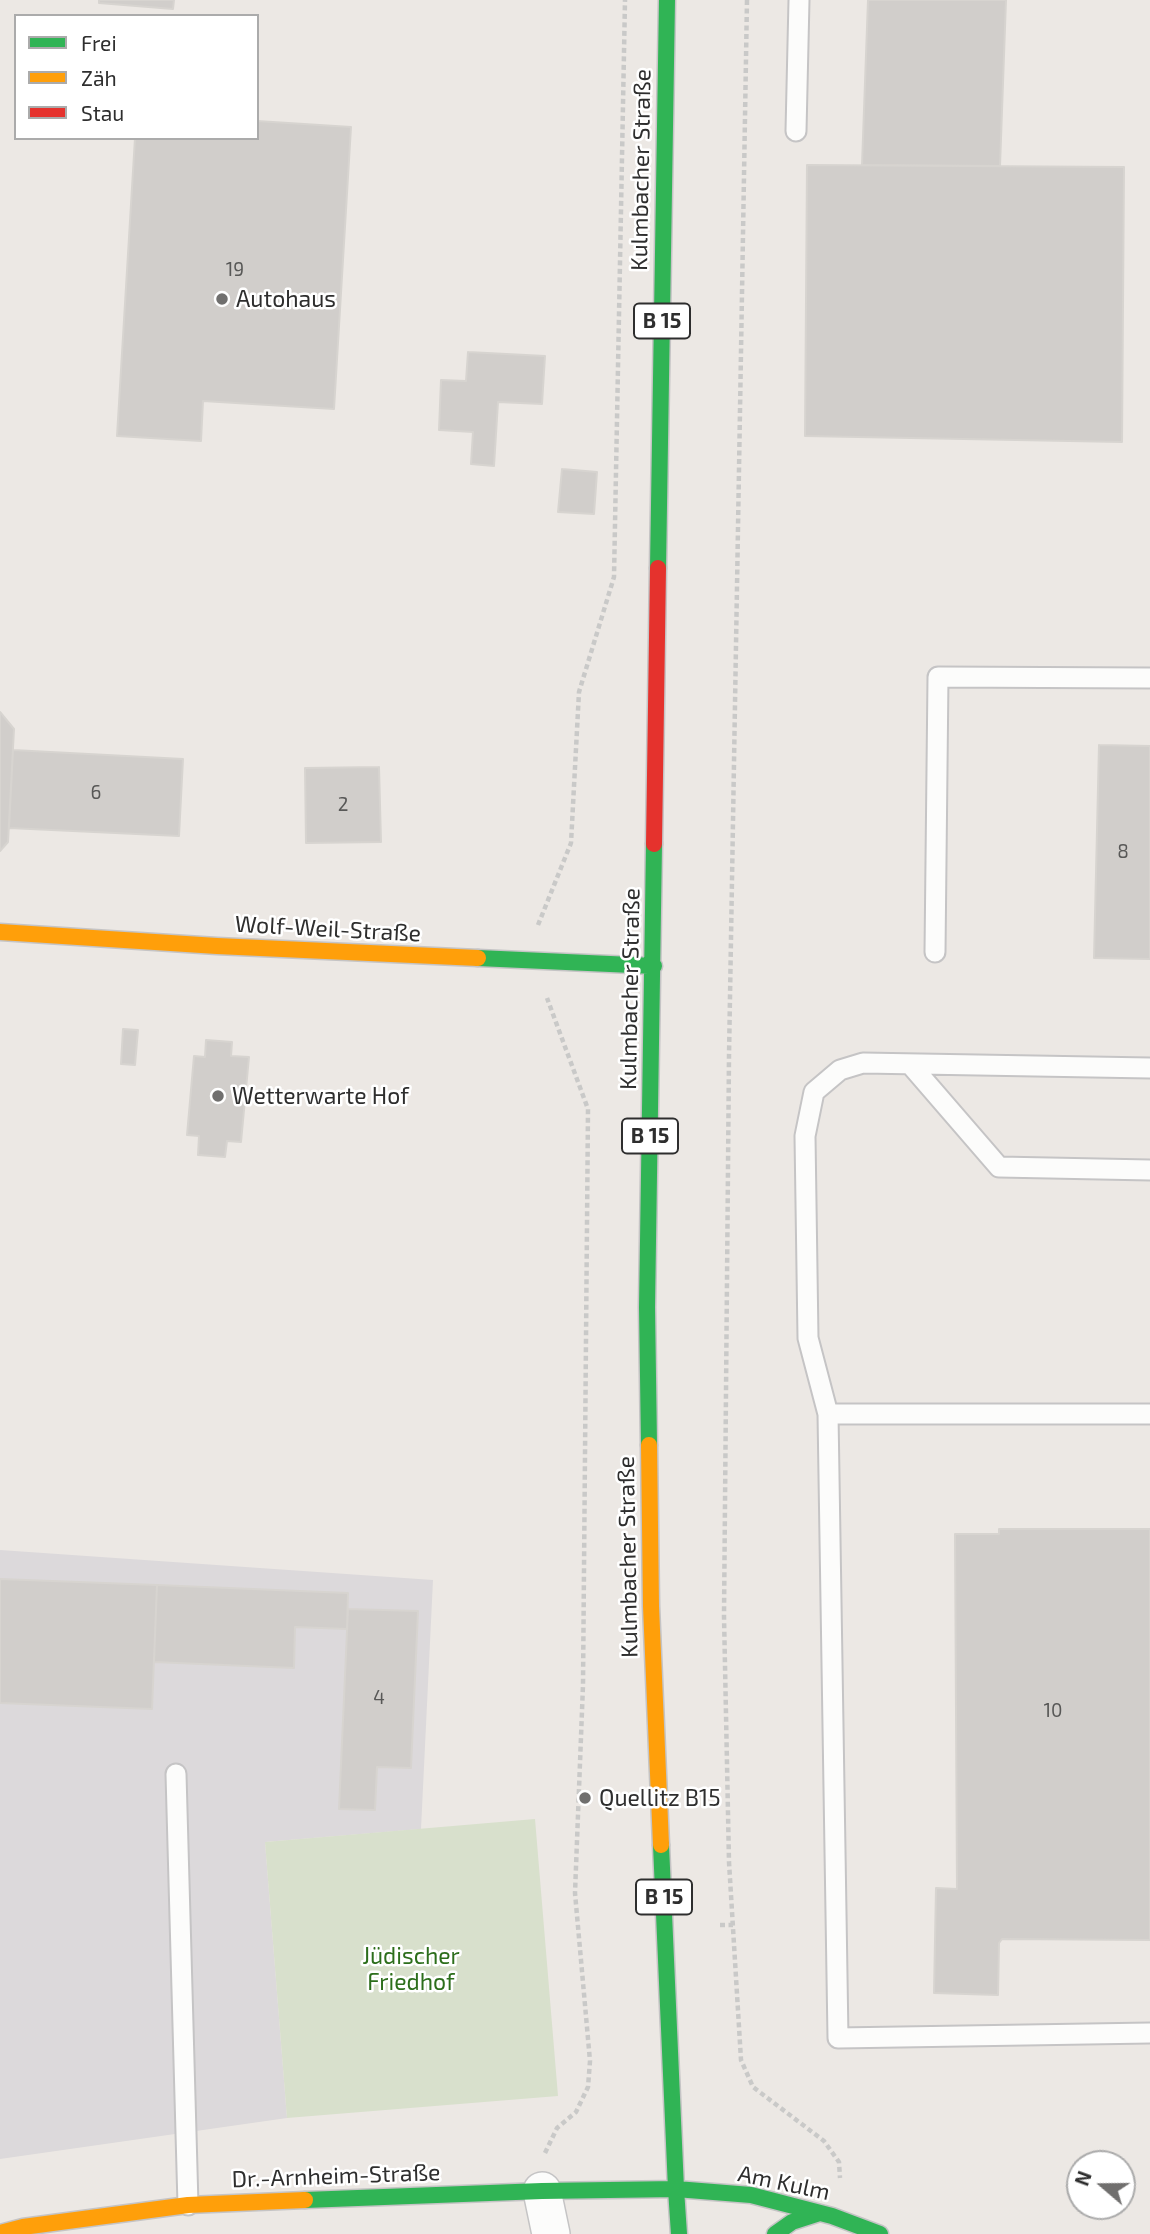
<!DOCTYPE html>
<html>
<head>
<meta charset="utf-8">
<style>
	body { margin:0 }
	#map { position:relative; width:1150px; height:2234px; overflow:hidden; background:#ece8e4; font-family:"Exo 2",sans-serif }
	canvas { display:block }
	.legend { position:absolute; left:14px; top:14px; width:245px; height:126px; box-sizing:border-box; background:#fff; border:2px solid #ababab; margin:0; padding:9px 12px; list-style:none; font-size:21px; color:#2e2e2e }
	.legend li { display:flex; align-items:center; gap:14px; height:35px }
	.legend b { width:35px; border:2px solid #ababab }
	.north { position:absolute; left:1066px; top:2150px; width:70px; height:70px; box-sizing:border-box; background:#fff; border:2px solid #ababab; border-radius:50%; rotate:290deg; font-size:19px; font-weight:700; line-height:28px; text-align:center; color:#2e2e2e }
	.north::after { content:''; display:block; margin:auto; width:24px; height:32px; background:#706f6e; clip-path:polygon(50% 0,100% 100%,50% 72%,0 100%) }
</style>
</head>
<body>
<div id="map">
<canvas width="1150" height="2234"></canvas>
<ul class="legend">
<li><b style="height:9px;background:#30b455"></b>Frei</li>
<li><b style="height:9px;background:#ff9f0a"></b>Zäh</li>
<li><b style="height:9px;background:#e5322d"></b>Stau</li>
</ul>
<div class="north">N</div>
</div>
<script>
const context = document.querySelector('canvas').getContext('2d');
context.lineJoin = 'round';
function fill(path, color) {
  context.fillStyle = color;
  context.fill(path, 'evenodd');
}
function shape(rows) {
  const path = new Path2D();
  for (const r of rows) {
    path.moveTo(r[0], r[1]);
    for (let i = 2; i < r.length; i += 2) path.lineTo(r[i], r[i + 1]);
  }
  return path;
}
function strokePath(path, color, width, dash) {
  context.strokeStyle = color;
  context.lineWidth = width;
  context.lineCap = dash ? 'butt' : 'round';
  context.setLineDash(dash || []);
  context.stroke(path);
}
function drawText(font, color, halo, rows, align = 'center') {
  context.font = font + ' "Exo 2",sans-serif';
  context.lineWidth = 5;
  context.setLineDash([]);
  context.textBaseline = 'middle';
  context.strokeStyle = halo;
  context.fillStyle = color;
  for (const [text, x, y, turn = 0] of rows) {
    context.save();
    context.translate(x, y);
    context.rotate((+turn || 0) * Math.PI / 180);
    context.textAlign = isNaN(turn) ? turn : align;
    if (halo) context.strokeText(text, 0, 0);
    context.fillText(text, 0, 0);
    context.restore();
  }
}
fill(shape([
	[0,1550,433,1580,421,1829,265,1842,287,2118,0,2159]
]), '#dcd9db');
fill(shape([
	[535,1819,558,2096,287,2118,265,1842]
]), '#d8e0cc');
const building = shape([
	[99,0,174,0,173,9,99,3,99,0],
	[868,0,1006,0,1000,166,862,165,868,0],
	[257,121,351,127,334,409,203,401,201,441,117,436,135,138,257,138,257,121],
	[807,165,1124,167,1122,442,805,436,807,165],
	[468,352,545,356,542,404,498,402,494,466,471,464,473,432,439,430,441,380,466,381,468,352],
	[562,469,597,472,594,514,558,512,562,469],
	[0,712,14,729,8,842,0,851,0,712],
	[1099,745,1150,746,1150,959,1094,958,1099,745],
	[13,750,183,759,179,836,9,828,13,750],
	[379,767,381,842,306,843,305,768,379,767],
	[123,1029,138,1030,135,1065,121,1064,123,1029],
	[206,1040,232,1042,231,1056,249,1057,241,1142,227,1141,225,1157,198,1155,199,1136,187,1135,194,1056,205,1057,206,1040],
	[999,1529,1150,1529,1150,1940,1002,1939,999,1943,998,1995,934,1993,936,1888,957,1889,955,1534,999,1534,999,1529],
	[0,1579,157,1585,152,1709,0,1703,0,1579],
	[157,1585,348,1593,347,1629,295,1627,294,1668,154,1662,157,1585],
	[348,1609,418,1611,411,1768,377,1767,375,1810,339,1809,348,1609]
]);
fill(building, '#d1cecb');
strokePath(building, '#d7d4d0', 2);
const lane = shape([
	[796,131,799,0],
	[935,952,938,677,1150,678],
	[910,1064,999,1167,1150,1170],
	[828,1414,808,1338,805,1136,814,1092,840,1070,863,1063,1150,1068],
	[1150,1414,828,1414,838,2038,1150,2033],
	[176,1774,188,2205]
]);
const street = shape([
	[542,2191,551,2234]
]);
const fast = shape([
	[658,568,667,0],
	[478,958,654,966],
	[649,1445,647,1307,654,844],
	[661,1845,676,2189],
	[676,2189,679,2234],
	[305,2200,542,2191,676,2189,751,2195,832,2216,880,2234],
	[775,2234,792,2222,820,2213]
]);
const slow = shape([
	[0,932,217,946,478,958],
	[649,1445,651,1606,661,1845],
	[0,2233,23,2227,188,2205,305,2200]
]);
const jam = shape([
	[654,844,658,568]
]);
strokePath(lane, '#c5c4c5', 23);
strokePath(street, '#c5c4c5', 40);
strokePath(fast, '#c5c4c5', 19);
strokePath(slow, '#c5c4c5', 19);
strokePath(jam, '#c5c4c5', 19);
strokePath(shape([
	[747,0,729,1056,724,1616,729,1862,741,2060,753,2087,824,2141,839,2162,840,2178],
	[538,925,571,843,579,692,614,577,625,0],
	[720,1925,733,1925],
	[545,2153,557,2128,576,2112,588,2087,590,2061,575,1893,583,1685,588,1109,547,998]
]), '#c9c9c8', 4.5, [5, 3.5]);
strokePath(lane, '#fcfcfb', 19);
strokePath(street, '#fcfcfb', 37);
strokePath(fast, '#30b455', 16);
strokePath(slow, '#ff9f0a', 16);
strokePath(jam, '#e5322d', 16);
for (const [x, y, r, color] of [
	[222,299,7,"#706f6e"],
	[218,1096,7,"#706f6e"],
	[585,1798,7,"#706f6e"]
]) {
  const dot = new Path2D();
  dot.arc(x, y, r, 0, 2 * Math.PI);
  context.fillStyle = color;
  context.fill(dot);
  strokePath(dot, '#fff', 2.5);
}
drawText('19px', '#585857', null, [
	["19",235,270],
	["6",96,793],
	["2",343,805],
	["8",1123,852],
	["4",379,1698],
	["10",1053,1711]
]);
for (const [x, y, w] of [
	[662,321,56],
	[650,1136,56],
	[664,1897,56]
]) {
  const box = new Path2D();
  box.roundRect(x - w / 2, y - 17.5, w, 35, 5);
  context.fillStyle = '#fff';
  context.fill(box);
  strokePath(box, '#2e2e2e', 2);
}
drawText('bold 21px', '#2e2e2e', null, [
	["B 15",662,321],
	["B 15",650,1136],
	["B 15",664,1897]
]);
drawText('23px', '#2e2e2e', '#fff', [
	["Kulmbacher Straße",641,170,-89],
	["Wolf-Weil-Straße",328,929,3],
	["Kulmbacher Straße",630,989,-89],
	["Kulmbacher Straße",628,1557,-91],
	["Dr.-Arnheim-Straße",336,2176,-2],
	["Am Kulm",784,2183,12]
]);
drawText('23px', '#2e2e2e', '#fff', [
	["Autohaus",236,299],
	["Wetterwarte Hof",232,1096],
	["Quellitz B15",599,1798]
], 'left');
drawText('23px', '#2c6e1b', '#fff', [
	["Jüdischer",411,1956],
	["Friedhof",411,1982]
]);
</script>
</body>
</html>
